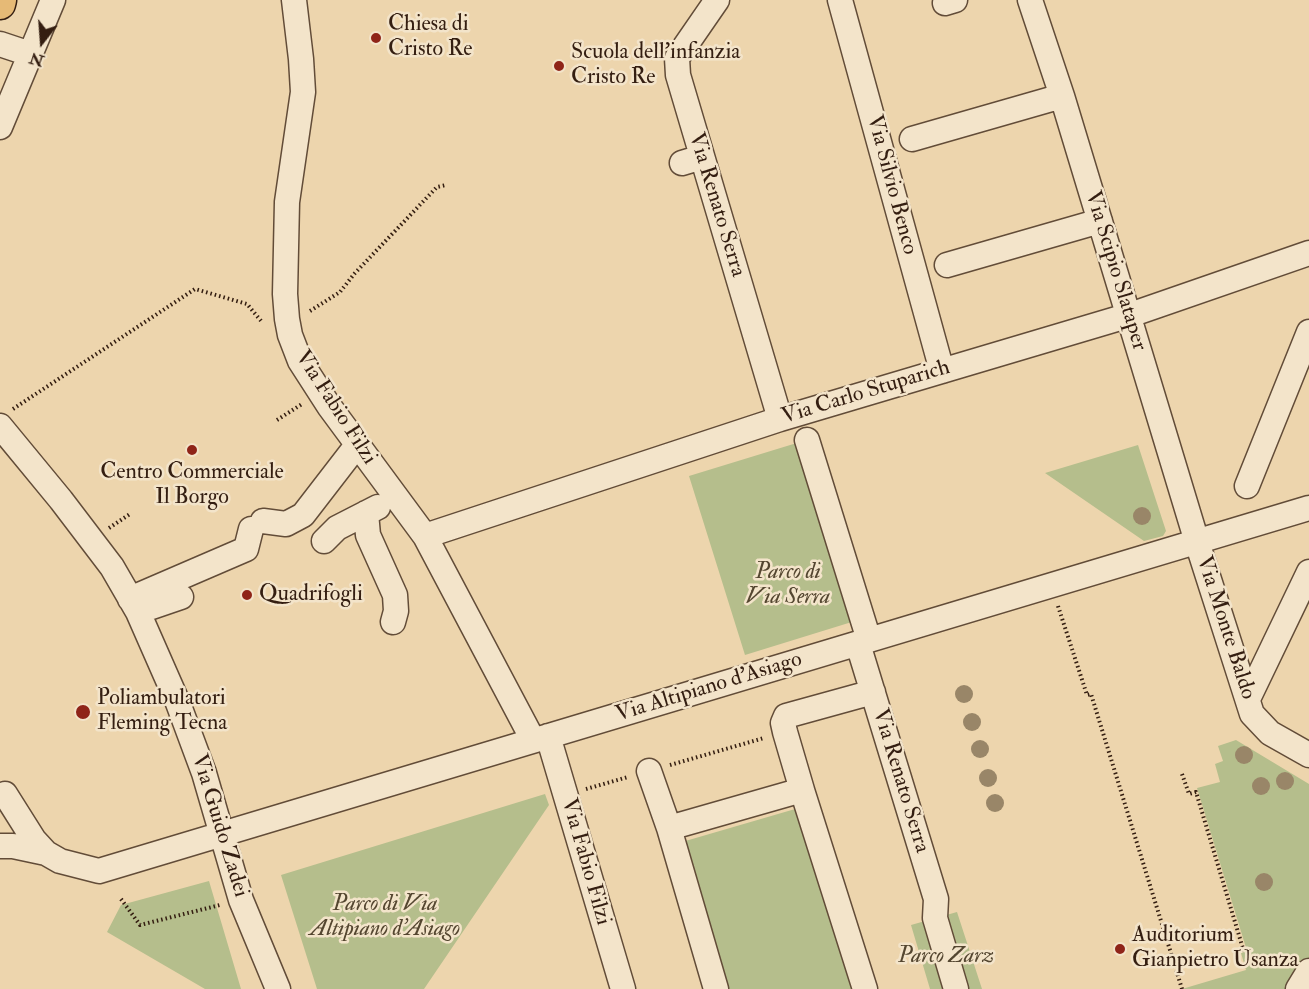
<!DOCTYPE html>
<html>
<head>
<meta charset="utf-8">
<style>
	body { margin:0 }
	#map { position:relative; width:1309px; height:989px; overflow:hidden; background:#edd5ad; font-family:"IM FELL Double Pica",serif }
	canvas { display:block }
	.north { position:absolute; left:12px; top:12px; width:60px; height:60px; -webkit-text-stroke:4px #f3e4ca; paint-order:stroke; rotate:197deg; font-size:16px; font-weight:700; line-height:24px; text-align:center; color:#341e11 }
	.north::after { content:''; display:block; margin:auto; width:21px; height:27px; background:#341e11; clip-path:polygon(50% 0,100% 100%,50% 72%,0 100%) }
</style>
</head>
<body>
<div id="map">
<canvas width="1309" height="989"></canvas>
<div class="north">N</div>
</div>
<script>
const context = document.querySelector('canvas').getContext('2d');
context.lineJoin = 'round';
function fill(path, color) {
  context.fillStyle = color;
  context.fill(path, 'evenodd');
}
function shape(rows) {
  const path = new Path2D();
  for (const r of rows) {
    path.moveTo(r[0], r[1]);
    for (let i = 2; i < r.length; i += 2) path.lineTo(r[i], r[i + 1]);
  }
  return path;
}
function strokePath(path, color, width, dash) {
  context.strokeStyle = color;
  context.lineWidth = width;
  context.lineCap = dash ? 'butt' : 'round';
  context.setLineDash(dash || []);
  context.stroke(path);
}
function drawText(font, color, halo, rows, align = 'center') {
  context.font = font + ' "IM FELL Double Pica",serif';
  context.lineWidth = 5;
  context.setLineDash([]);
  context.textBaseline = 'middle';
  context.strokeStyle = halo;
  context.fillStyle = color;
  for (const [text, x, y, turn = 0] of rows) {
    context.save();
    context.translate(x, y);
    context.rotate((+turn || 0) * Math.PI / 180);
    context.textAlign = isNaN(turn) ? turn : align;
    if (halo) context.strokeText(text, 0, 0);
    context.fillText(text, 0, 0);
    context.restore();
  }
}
fill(shape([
	[800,442,855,621,745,655,689,476],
	[1138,445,1166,531,1163,536,1144,541,1045,473],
	[1236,740,1309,784,1309,989,1182,989,1246,970,1241,953,1247,951,1197,788,1220,782,1215,764,1223,761,1218,746],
	[545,794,549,805,424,989,317,989,281,875],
	[802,807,856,989,726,989,682,842],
	[209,881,241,989,205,989,107,932,121,905],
	[957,912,982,989,930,989,911,925]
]), '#b5be8c');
const minor = shape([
	[294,0,301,59,303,92,287,202,285,294,287,319,290,335,300,361,329,406,425,536,533,740],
	[717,0,677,58,678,75,780,419],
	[840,0,942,371],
	[1030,0,1062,96,1197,542,1252,714,1270,733,1309,755],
	[945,3,955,0],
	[0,44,30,54],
	[0,127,53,0],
	[912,139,1062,96],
	[682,163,702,157],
	[947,265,1100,221],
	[0,426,61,500,112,567,138,612,178,703,204,773,241,900,278,989],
	[807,440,869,640],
	[1247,486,1309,332],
	[366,513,368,535,395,595,396,611,393,622],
	[263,521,286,524,303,515,357,445],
	[425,536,780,419,1130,315,1309,253],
	[324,541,337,528,378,507],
	[130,599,246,549,251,529],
	[143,610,181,597],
	[858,644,936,899,935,918,956,989],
	[1248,699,1309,572],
	[548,736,623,989],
	[649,771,669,828],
	[802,790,785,732,783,723,786,716,873,692],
	[5,794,34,840,46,853,60,861,99,871,1309,508],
	[0,846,13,846,46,853],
	[716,989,669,828,802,790,865,989],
	[1298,989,1309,971]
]);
const major = shape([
	[0,4,1,0]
]);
strokePath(minor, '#624c38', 27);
strokePath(major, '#341e11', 33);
strokePath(shape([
	[310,311,340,292,355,273,437,187,446,185],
	[13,409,195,289,247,304,262,322],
	[277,420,302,404],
	[109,528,130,514],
	[1058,606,1087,695,1091,694,1182,989],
	[670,765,764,738],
	[1182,774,1189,794,1196,792,1244,952],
	[586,789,628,777],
	[121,899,140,925,220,905]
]), '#341e11', 4, [1.5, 3]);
strokePath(minor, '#f3e4ca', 24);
strokePath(major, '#e6ba76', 30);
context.fillStyle = '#998668';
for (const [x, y] of [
	[1142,516],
	[964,694],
	[972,722],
	[980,749],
	[1244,755],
	[988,778],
	[1285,781],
	[1261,786],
	[995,803],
	[1264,882]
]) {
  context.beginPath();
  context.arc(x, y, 9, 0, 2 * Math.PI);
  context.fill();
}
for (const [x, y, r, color] of [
	[376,38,6,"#8f2418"],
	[559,66,6,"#8f2418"],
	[192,450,6,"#8f2418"],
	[247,595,6,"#8f2418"],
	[83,712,8,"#8f2418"],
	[1120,949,6,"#8f2418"]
]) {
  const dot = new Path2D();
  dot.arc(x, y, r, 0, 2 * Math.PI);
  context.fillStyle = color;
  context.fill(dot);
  strokePath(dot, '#f3e4ca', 2);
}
drawText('22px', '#341e11', '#f3e4ca', [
	["Chiesa di",388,25],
	["Cristo Re",388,50],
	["Scuola dell'infanzia",571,53],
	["Cristo Re",571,78],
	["Centro Commerciale",192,473,"center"],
	["Il Borgo",192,498,"center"],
	["Quadrifogli",259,595],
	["Poliambulatori",97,699],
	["Fleming Tecna",97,724],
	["Auditorium",1132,936],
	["Gianpietro Usanza",1132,961]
], 'left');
drawText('22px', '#341e11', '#f3e4ca', [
	["Via Silvio Benco",891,185,75],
	["Via Renato Serra",716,205,73],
	["Via Scipio Slataper",1115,271,73],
	["Via Carlo Stuparich",866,393,-17],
	["Via Fabio Filzi",335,408,57],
	["Via Monte Baldo",1225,628,72],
	["Via Altipiano d'Asiago",709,688,-17],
	["Via Renato Serra",900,781,73],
	["Via Guido Zadei",219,826,73],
	["Via Fabio Filzi",585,862,74]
]);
drawText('italic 22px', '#544630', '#f3e4ca', [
	["Parco di",788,573],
	["Via Serra",788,598],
	["Parco di Via",385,905],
	["Altipiano d'Asiago",385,930],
	["Parco Zarz",946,957]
]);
</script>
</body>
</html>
